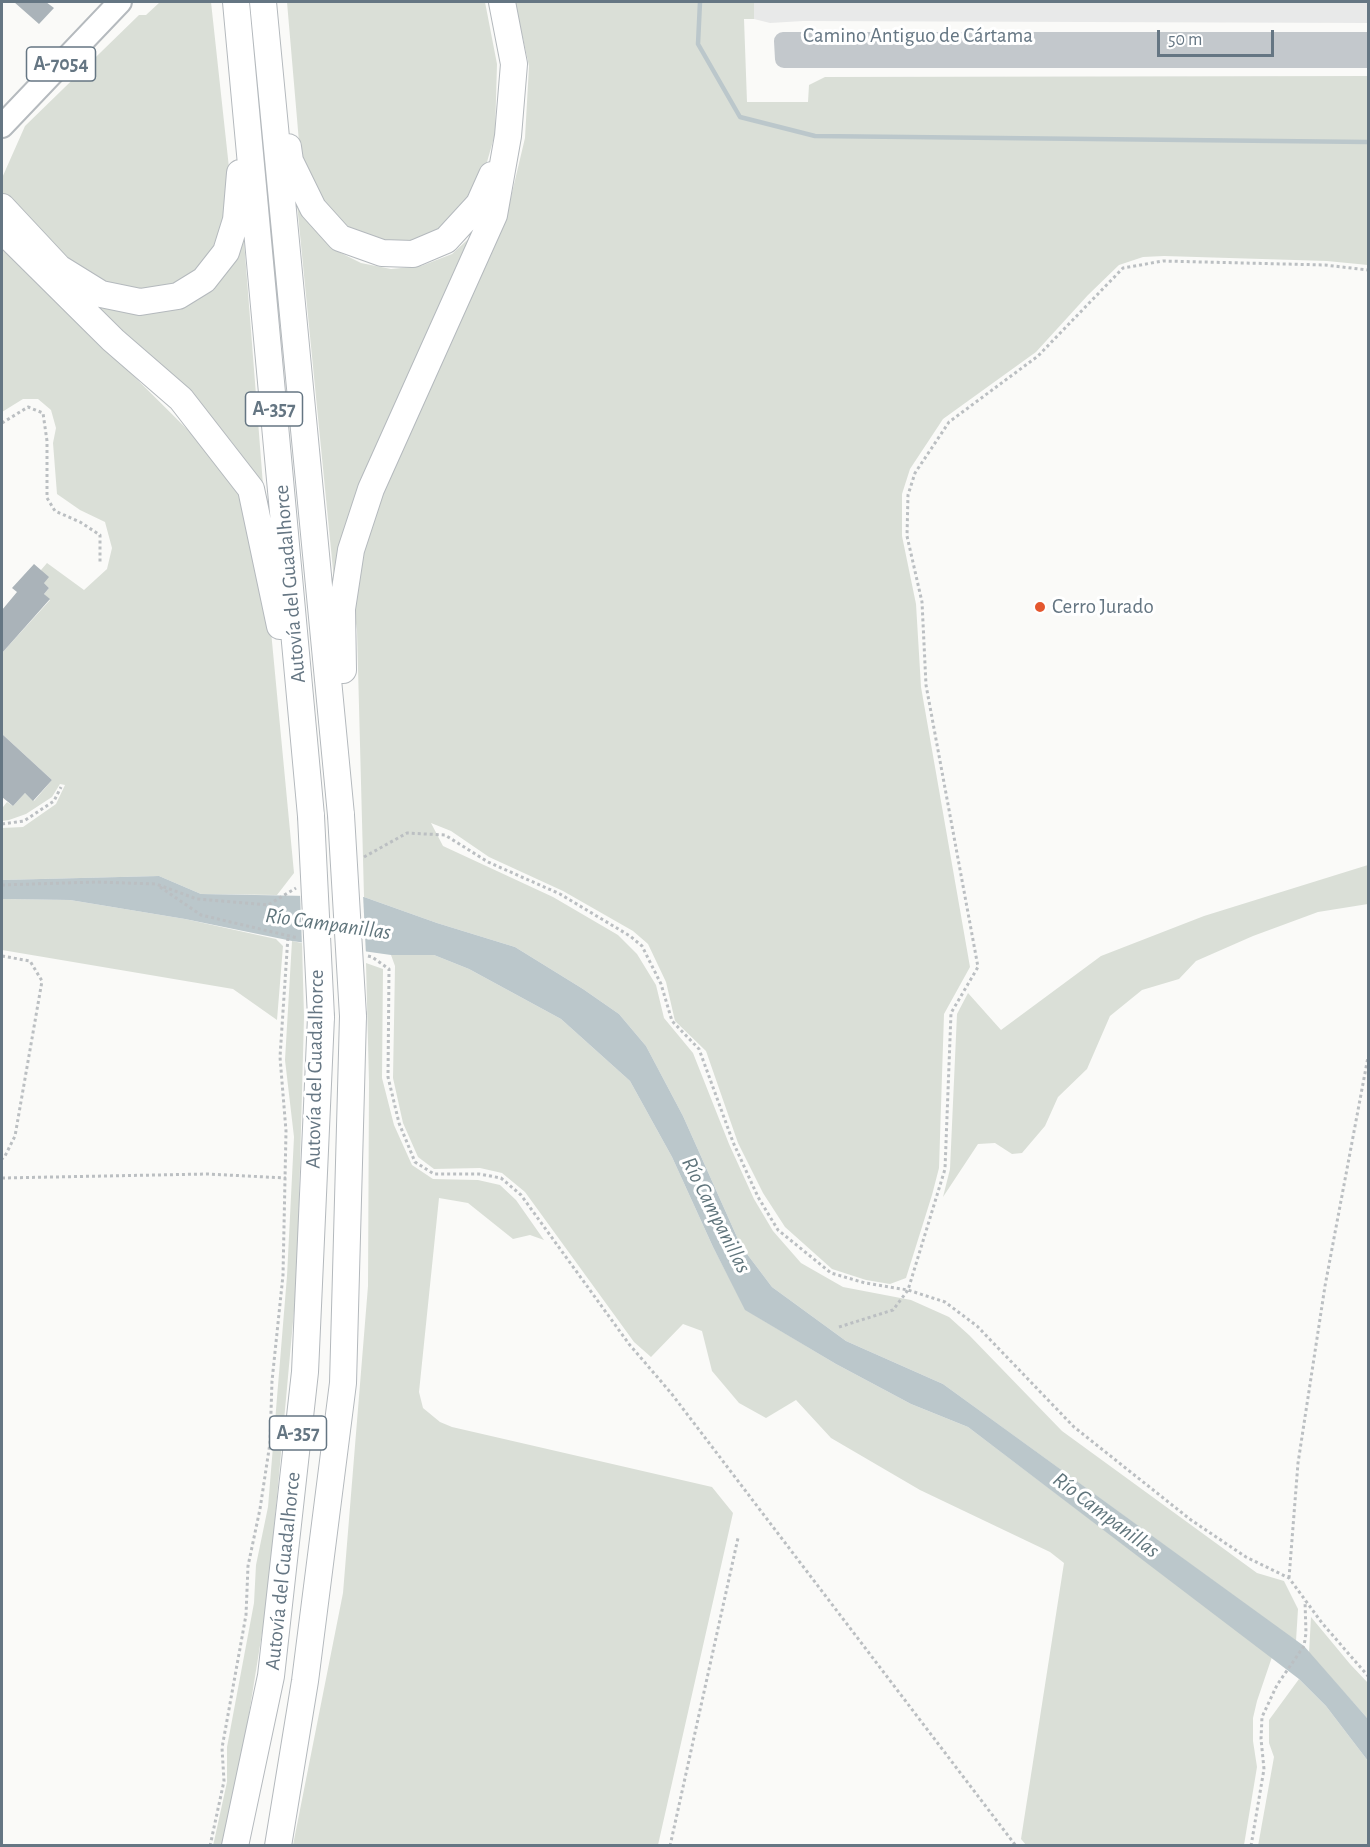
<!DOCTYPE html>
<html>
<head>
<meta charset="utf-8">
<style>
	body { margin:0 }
	#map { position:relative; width:1370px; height:1847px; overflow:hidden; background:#fafaf8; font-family:"Alegreya Sans",sans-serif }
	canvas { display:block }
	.frame { position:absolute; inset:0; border:3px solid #657683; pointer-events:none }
	.scale { position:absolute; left:1157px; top:30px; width:117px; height:27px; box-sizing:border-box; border:3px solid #657683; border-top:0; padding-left:8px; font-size:18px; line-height:21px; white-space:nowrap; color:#657683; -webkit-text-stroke:4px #fff; paint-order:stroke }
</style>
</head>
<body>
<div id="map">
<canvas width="1370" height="1847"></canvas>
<div class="frame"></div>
<div class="scale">50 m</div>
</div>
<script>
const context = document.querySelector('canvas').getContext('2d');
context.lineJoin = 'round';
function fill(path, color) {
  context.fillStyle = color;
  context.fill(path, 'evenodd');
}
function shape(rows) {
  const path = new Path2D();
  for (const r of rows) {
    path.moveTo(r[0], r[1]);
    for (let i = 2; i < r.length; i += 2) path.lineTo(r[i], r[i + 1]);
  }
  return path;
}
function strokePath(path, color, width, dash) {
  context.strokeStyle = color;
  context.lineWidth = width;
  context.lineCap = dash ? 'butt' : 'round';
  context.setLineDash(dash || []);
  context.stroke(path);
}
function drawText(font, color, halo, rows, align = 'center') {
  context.font = font + ' "Alegreya Sans",sans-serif';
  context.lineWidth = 6;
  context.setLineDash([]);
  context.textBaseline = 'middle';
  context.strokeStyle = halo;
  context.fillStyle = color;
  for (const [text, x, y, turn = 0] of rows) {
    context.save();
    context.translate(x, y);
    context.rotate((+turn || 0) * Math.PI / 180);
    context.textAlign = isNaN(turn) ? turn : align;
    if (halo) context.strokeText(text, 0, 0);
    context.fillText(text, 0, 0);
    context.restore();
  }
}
fill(shape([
	[754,2,1368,2,1368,23,803,21,770,23,754,19]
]), '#e8e9e9');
fill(shape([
	[160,2,211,2,230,177,227,218,217,247,195,274,159,292,113,290,72,267,2,198,2,178,25,126,139,15,146,15],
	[287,2,485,2,497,64,495,134,477,197,446,232,412,247,382,248,334,222,307,178,299,142],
	[515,2,754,2,754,19,744,19,747,102,808,102,809,85,825,77,1368,76,1368,265,1327,261,1164,256,1143,257,1119,265,1088,295,1036,352,943,419,910,469,902,494,902,536,916,604,921,687,970,967,944,1014,939,1168,932,1195,906,1278,890,1284,866,1280,832,1269,785,1227,763,1193,738,1143,706,1051,675,1021,666,982,648,944,633,931,563,891,489,857,451,831,431,823,443,846,553,897,618,935,637,954,656,985,664,1018,693,1053,729,1144,754,1199,773,1231,801,1263,843,1287,911,1300,949,1317,969,1335,1062,1431,1257,1573,1284,1581,1298,1609,1296,1641,943,1384,846,1341,772,1287,741,1246,683,1116,646,1046,619,1014,583,989,515,947,437,923,364,897,357,630,354,610,363,555,380,499,506,218,525,138,529,66],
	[297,204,314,229,337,251,361,263,391,269,421,266,452,254,477,231,334,580],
	[244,241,263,485,231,441,91,304,162,311,198,300,224,276],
	[2,245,211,453,243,501,267,589,294,873,277,895,201,894,159,876,2,880,2,828,23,827,56,804,65,785,60,784,52,797,26,814,9,820,2,821,2,806,3,807,7,802,13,806,25,793,34,801,52,780,2,734,2,653,50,600,44,594,49,588,44,583,41,570,47,563,84,590,107,569,112,548,105,522,80,510,57,494,53,443,56,428,51,410,38,399,23,399,2,412],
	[1368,865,1368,904,1318,912,1253,936,1196,961,1179,979,1142,990,1110,1016,1087,1069,1058,1097,1045,1126,1022,1153,1012,1154,995,1143,978,1144,943,1197,950,1169,957,1014,968,993,1001,1030,1101,956,1204,916],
	[2,899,70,900,185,919,276,939,283,946,277,1020,233,989,2,950],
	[292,941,302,943,304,1017,297,1278,268,1596,244,1745,223,1845,213,1846,227,1782,227,1747,254,1603,256,1565,268,1507,287,1276,294,1137,285,1060],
	[391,955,434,955,469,969,561,1019,630,1081,672,1157,713,1247,746,1310,836,1364,911,1404,968,1427,1272,1657,1257,1701,1253,1718,1253,1741,1257,1767,1244,1845,1026,1845,1021,1839,1064,1563,1050,1552,920,1490,831,1438,796,1400,766,1418,739,1403,712,1371,702,1331,683,1324,651,1357,634,1342,525,1192,502,1173,480,1168,434,1169,418,1157,403,1123,393,1078,395,966],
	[366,963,383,969,382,1078,394,1125,412,1165,433,1179,478,1180,500,1185,516,1200,544,1240,530,1235,513,1239,468,1203,439,1198,419,1392,423,1408,440,1422,452,1427,712,1487,733,1513,658,1845,293,1845,343,1593,368,1286,369,1082],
	[1311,1617,1350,1664,1368,1683,1368,1719,1309,1653],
	[1299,1679,1326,1706,1368,1761,1368,1845,1258,1846,1274,1757,1269,1743,1269,1720]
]), '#dadfd7');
fill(shape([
	[159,876,201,894,364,897,437,923,515,947,583,989,619,1014,646,1046,683,1116,741,1246,772,1287,846,1341,943,1384,1304,1646,1368,1719,1368,1761,1326,1706,1299,1679,968,1427,911,1404,836,1364,745,1310,713,1247,672,1157,630,1081,561,1019,469,969,434,955,391,955,292,941,185,919,70,900,2,899,2,880]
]), '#bbc7cb');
fill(shape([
	[300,893,363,894,366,955,302,946]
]), '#fafaf8');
strokePath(shape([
	[700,2,698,44,740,117,815,136,1368,142]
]), '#bbc7cb', 4.5);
fill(shape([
	[14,2,46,2,54,8,39,24],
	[34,564,49,577,44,583,49,588,44,594,50,599,2,653,2,610,17,592,12,588],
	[2,734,52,780,33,801,25,793,13,806,2,797]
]), '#aab3b9');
const major = shape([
	[2,126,120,2]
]);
const highway = shape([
	[236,2,311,816],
	[263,2,341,815],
	[288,147,290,161,313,208,340,238,382,253,413,254,446,240,479,204,492,175],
	[2,207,59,268,101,294,140,302,178,296,204,280,226,252,236,220,240,173],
	[2,230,113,340,181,399,251,489,280,626],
	[343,670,342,609,351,550,371,489,494,215,508,136,514,64,502,2],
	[235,1846,271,1676,305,1372,321,1017],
	[278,1846,305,1681,343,1383,353,1016]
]);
strokePath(major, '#b5babe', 26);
strokePath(highway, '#b4b9bd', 28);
strokePath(shape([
	[2,423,28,407,43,413,47,441,47,498,55,511,80,522,100,535,100,562],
	[2,824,24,821,54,801,61,787],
	[364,857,407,833,445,835,488,862,560,894,630,936,642,946,661,984,672,1021,699,1049,733,1142,758,1197,778,1230,831,1273,865,1283,908,1290,945,1302,977,1326,1074,1427,1191,1520,1246,1557,1289,1578,1322,1623,1368,1676],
	[2,885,96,882,156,884,197,899,268,905,296,888],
	[160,887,201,915,298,938],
	[2,956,30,961,42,981,15,1136,5,1156,2,1159],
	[368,956,372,957,389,969,388,1077,399,1123,415,1162,434,1174,479,1174,501,1178,521,1195,629,1344,671,1393,1016,1846],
	[2,1178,207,1174,286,1178],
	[839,1327,893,1310,908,1290,945,1169,951,1013,978,967,926,685,922,602,907,536,908,495,915,473,949,422,1038,356,1123,268,1163,261,1325,265,1368,270],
	[1289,1578,1298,1463,1325,1286,1368,1057],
	[210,1846,224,1781,222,1748,246,1615,248,1566,260,1509,270,1443,272,1381,283,1275,286,1131,280,1057,288,936],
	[670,1846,738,1538],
	[1251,1846,1264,1769,1261,1739,1262,1717,1277,1685,1304,1646,1306,1633,1305,1601]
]), '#bbbfc2', 3, [3, 3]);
strokePath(shape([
	[1368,41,783,41,784,59,1368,59]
]), '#c3c8cc', 18);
strokePath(major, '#fff', 22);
strokePath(highway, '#fff', 26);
const highwayBridge = shape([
	[341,815,353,1016],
	[311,816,321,1017]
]);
strokePath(highwayBridge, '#b4b9bd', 28, []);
strokePath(highwayBridge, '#fff', 26);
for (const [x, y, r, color] of [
	[1040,607,6,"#e4572e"]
]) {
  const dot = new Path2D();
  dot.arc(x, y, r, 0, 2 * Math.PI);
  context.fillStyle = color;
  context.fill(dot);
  strokePath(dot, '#fff', 2);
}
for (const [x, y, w] of [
	[61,64,69],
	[274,409,57],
	[298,1433,57]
]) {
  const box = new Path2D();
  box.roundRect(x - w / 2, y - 17, w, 34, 4.5);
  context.fillStyle = '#fff';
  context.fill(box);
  strokePath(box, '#657683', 1.5);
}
drawText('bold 20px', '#657683', null, [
	["A-7054",61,64],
	["A-357",274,409],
	["A-357",298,1433]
]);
drawText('21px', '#657683', '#fff', [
	["Camino Antiguo de Cártama",918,36],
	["Autovía del Guadalhorce",290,584,-95],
	["Autovía del Guadalhorce",315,1069,-89],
	["Autovía del Guadalhorce",283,1571,-84]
]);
drawText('21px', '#657683', '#fff', [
	["Cerro Jurado",1052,607]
], 'left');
drawText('italic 22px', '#60757c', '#fff', [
	["Río Campanillas",328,924,8],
	["Río Campanillas",716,1215,63],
	["Río Campanillas",1106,1515,37]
]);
</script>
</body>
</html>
